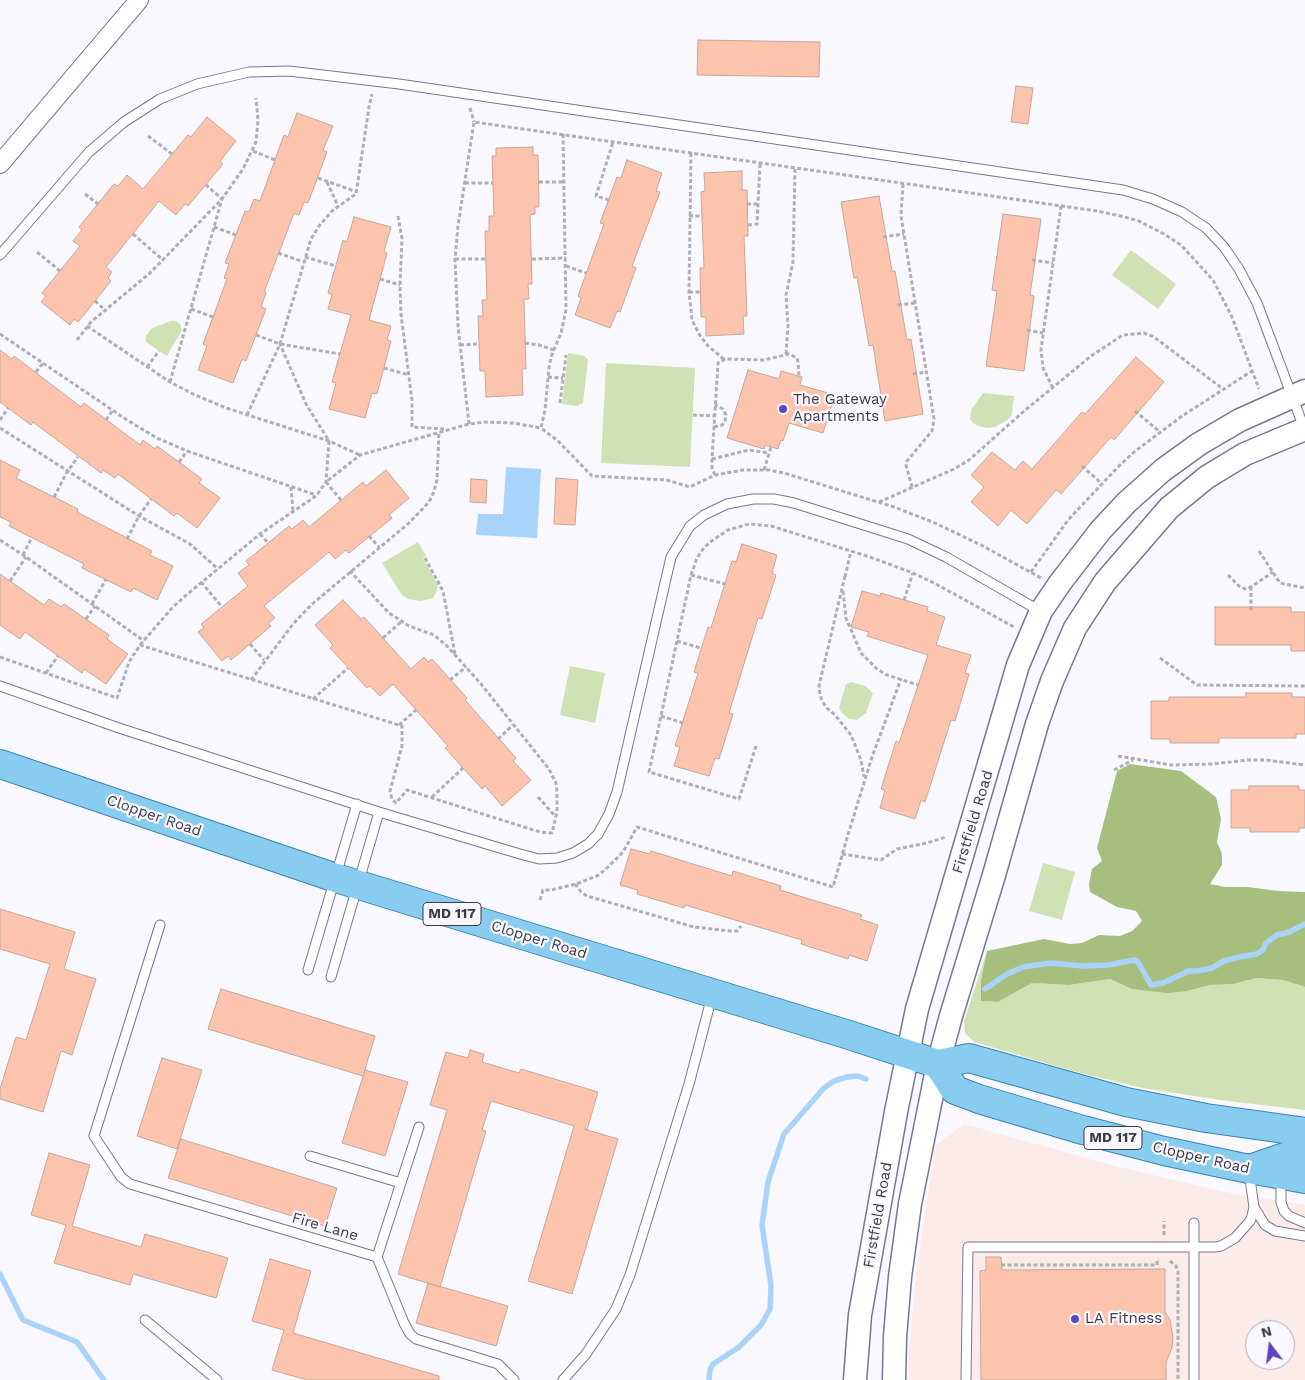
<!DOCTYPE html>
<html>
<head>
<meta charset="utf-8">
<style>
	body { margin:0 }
	#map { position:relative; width:1305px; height:1380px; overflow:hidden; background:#f9f8fe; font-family:"Work Sans",sans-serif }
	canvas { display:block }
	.north { position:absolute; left:1245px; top:1320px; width:50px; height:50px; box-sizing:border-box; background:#f9f8fe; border:1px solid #adacb5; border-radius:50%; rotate:345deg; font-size:14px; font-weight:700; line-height:20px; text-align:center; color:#3c3b47 }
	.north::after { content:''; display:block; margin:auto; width:18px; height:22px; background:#5c46be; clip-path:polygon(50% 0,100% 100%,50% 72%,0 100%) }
</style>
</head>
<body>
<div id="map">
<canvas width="1305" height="1380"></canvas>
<div class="north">N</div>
</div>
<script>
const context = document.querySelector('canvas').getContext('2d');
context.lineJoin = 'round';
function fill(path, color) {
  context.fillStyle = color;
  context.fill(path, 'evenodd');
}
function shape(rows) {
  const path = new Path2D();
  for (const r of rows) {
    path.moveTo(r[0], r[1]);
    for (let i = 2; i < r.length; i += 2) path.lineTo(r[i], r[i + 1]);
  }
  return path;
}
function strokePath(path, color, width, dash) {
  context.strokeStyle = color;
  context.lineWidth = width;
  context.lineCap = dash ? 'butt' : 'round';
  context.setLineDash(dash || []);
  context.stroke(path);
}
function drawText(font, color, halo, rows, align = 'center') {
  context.font = font + ' "Work Sans",sans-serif';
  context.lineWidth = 4.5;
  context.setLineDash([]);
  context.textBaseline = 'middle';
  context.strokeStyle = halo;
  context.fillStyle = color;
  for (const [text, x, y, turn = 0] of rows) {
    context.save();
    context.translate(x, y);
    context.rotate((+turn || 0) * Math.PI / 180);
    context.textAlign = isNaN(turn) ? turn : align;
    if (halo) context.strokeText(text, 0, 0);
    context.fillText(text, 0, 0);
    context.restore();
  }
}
fill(shape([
	[964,1124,1111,1165,1234,1194,1305,1205,1305,1380,909,1380,909,1351,916,1274,935,1146],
	[1255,1330,1285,1330,1285,1360,1255,1360]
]), '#fbebe9');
fill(shape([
	[1131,250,1176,284,1158,309,1112,275],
	[171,321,176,321,180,324,182,330,167,356,146,342,146,336,152,328],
	[568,353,584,356,588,359,583,403,577,406,562,404],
	[606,363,695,368,690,467,601,463],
	[983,393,1014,396,1012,414,1009,419,995,427,987,428,978,426,973,423,970,419,971,410],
	[418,542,426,556,423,558,438,585,436,593,433,598,420,601,408,599,402,595,382,563],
	[570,666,605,673,595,723,560,715],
	[851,682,865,686,873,693,866,713,857,720,849,719,841,712,839,708,846,684],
	[1043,863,1075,872,1062,920,1029,911],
	[987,951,981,980,982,1001,998,1002,1032,983,1069,985,1110,979,1132,989,1187,991,1210,985,1234,984,1256,978,1283,980,1305,987,1305,1110,1220,1100,1143,1088,1077,1072,974,1042,965,1033,964,1021]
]), '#d0e2b3');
fill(shape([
	[1130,764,1181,771,1216,797,1221,819,1217,842,1222,854,1222,865,1210,884,1225,887,1248,887,1278,891,1305,892,1305,987,1283,980,1256,978,1234,984,1210,985,1187,991,1167,993,1132,989,1110,979,1069,985,1032,983,998,1002,981,1001,981,980,987,951,1044,939,1070,944,1082,943,1099,935,1120,936,1132,931,1142,921,1136,911,1117,907,1090,892,1089,884,1092,869,1102,861,1097,848,1117,771]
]), '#a7bf7e');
fill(shape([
	[506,467,541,469,537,538,478,535,476,534,478,514,503,514]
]), '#a8d4fc');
strokePath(shape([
	[985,989,1007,974,1023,967,1051,963,1083,966,1109,965,1134,960,1138,962,1151,985,1163,983,1189,971,1197,971,1212,968,1224,961,1239,957,1257,954,1263,950,1266,943,1277,935,1289,932,1305,924],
	[0,1274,23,1320,77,1342,104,1380],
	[709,1380,710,1370,713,1364,739,1347,761,1325,770,1309,771,1286,762,1225,768,1182,784,1134,824,1088,834,1081,847,1077,858,1076,866,1079]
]), '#a8d4fc', 5.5);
const building = shape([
	[698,40,820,42,819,77,697,75,698,40],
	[1016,86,1033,88,1028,124,1011,122,1016,86],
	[297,113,333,126,323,150,327,152,308,203,304,202,299,215,294,213,264,292,266,293,261,307,266,309,246,361,242,359,233,383,198,370,207,346,203,344,227,279,224,278,229,264,225,263,245,211,249,212,254,199,260,201,284,135,288,137,297,113],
	[207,117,236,141,220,161,223,164,188,206,185,204,176,215,159,201,106,267,112,272,108,278,111,281,78,322,74,319,70,325,41,302,46,296,42,293,80,246,73,241,82,230,79,227,114,184,118,186,127,175,143,189,188,135,191,137,207,117],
	[533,147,533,155,538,155,539,207,535,207,535,214,530,215,532,284,528,284,529,299,524,299,526,369,522,369,523,395,486,397,485,371,480,371,478,316,483,316,482,300,487,300,485,231,489,231,489,216,494,216,492,156,496,156,496,148,533,147],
	[627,160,662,173,656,191,660,192,632,266,636,268,620,312,617,311,610,328,575,315,581,298,578,296,604,224,600,223,617,177,621,178,627,160],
	[742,171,742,190,747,190,748,236,744,236,747,316,743,316,744,334,706,336,706,317,701,317,700,268,704,268,701,192,705,191,704,173,742,171],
	[879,196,892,271,895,271,907,340,911,339,923,414,885,421,873,345,869,346,857,277,854,278,841,202,879,196],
	[1003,214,1041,219,1030,295,1034,296,1024,371,986,366,997,291,992,290,1003,214],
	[354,217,391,227,384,251,387,253,369,320,391,326,387,340,391,341,377,394,372,393,365,418,329,409,336,383,332,382,351,315,328,309,332,294,328,293,343,240,347,242,354,217],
	[0,350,12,359,14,356,81,407,84,403,140,445,143,440,155,449,157,446,202,479,199,483,220,498,197,528,177,513,174,516,118,474,115,478,103,470,101,473,33,422,31,425,0,402,0,350],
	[1136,357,1164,382,1114,440,1111,437,1061,494,1056,490,1027,524,1011,510,998,526,971,502,984,487,971,475,992,452,1015,470,1023,461,1032,469,1082,412,1085,414,1136,357],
	[748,370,779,379,781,371,802,377,800,385,835,395,823,433,789,423,783,441,781,440,778,449,765,445,764,449,727,438,748,370],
	[0,460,20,470,16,478,78,509,77,512,152,551,150,555,173,566,157,600,133,588,131,592,82,568,84,564,9,526,11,522,0,517,0,460],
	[386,470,409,498,389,515,392,518,349,553,346,550,335,559,329,552,264,606,275,618,268,623,271,626,231,660,228,656,222,661,198,632,204,628,201,624,248,586,238,573,249,565,246,561,289,526,292,529,303,520,309,527,363,482,366,486,386,470],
	[556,478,578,480,575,525,554,524,556,478],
	[471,479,487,480,486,503,470,502,471,479],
	[742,544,777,555,772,573,776,575,762,619,758,618,729,713,733,714,719,759,715,758,709,776,674,766,680,747,675,746,698,673,694,672,708,627,711,628,732,561,736,562,742,544],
	[0,574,44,605,49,599,61,607,64,604,109,635,107,639,128,654,106,684,84,669,82,673,25,632,20,639,0,625,0,574],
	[862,591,880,596,881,593,928,607,927,611,945,617,936,645,971,655,965,673,969,674,955,721,951,720,925,802,921,800,915,819,880,808,885,790,881,789,896,741,899,743,928,655,867,636,869,632,851,627,862,591],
	[343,600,361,619,364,617,411,669,424,657,428,662,432,659,467,698,465,700,516,758,513,761,531,780,502,806,485,786,482,789,445,748,448,746,393,684,380,696,370,686,367,688,330,648,333,645,315,625,343,600],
	[1215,607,1291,607,1291,612,1305,612,1305,651,1291,651,1291,645,1215,645,1215,607],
	[1246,693,1292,693,1292,697,1305,697,1305,734,1296,734,1296,738,1219,738,1219,743,1170,743,1170,739,1151,739,1151,701,1169,701,1169,697,1246,697,1246,693],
	[1249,786,1299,786,1299,790,1305,790,1305,828,1299,828,1299,832,1250,832,1250,828,1231,828,1231,790,1249,790,1249,786],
	[631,849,650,854,651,851,732,876,733,871,781,886,780,890,862,915,860,919,878,925,867,961,849,955,848,959,801,944,802,940,785,935,685,905,684,908,637,894,638,890,620,885,631,849],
	[0,909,75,932,64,969,96,979,72,1055,61,1051,43,1112,0,1099,0,1089,16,1037,26,1040,50,964,0,949,0,909],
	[221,989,375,1036,363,1076,208,1029,221,989],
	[470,1050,484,1054,482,1062,519,1073,521,1069,598,1092,587,1130,584,1129,618,1139,572,1294,528,1281,574,1126,491,1101,482,1130,486,1131,440,1287,398,1274,447,1110,430,1105,446,1052,468,1058,470,1050],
	[162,1058,202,1070,177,1149,137,1136,162,1058],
	[365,1070,408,1082,385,1156,342,1143,365,1070],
	[181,1139,337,1188,325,1226,168,1178,181,1139],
	[49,1153,90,1165,72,1226,141,1247,145,1234,228,1258,216,1298,133,1274,130,1285,54,1263,66,1225,31,1215,49,1153],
	[986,1257,1001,1257,1002,1270,1165,1269,1165,1312,1170,1320,1173,1338,1172,1348,1166,1362,1166,1380,981,1380,980,1271,986,1270,986,1257],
	[270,1259,311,1271,293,1333,439,1376,439,1380,307,1380,272,1370,284,1330,252,1321,270,1259],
	[428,1283,508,1306,496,1346,416,1323,428,1283]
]);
fill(building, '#fcc4ac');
strokePath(building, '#c5a79a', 1);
const service = shape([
	[0,255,89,152,124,122,160,99,197,84,249,72,289,71,399,84,1123,190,1153,199,1182,212,1206,228,1224,247,1239,269,1257,303,1304,428],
	[0,686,119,728,379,812,520,854,539,859,557,858,573,853,588,844,598,834,609,814,617,792,671,557,690,526,704,515,727,504,753,499,774,499,794,503,908,539,946,557,1040,611],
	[160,925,94,1136,121,1177,130,1184,377,1257,404,1323,410,1334,416,1339,498,1364,514,1380],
	[308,970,357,804],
	[331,977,379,812],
	[310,1156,401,1183],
	[1281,1179,1281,1202,1284,1211,1289,1216,1305,1223],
	[1254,1207,1265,1225,1275,1231,1305,1236],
	[1194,1223,1194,1380],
	[377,1257,419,1127],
	[145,1320,217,1380],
	[563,1380,586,1354,616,1309,630,1275,689,1084,712,996],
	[966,1380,968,1247,1215,1247,1221,1246,1235,1238,1250,1221,1252,1216,1254,1207,1249,1172]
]);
const minor = shape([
	[0,164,139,0]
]);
const tertiary = shape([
	[855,1380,860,1315,896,1112,917,1009,1018,665,1041,611,1060,583,1100,531,1127,502,1163,470,1199,444,1240,420,1305,391],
	[894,1380,895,1337,900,1277,910,1204,938,1064,951,1016,994,875,1037,724,1052,681,1075,628,1105,582,1169,508,1207,477,1245,454,1305,429]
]);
const primary = shape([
	[0,764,336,878,846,1034,938,1064,969,1058,1126,1102,1206,1118,1305,1132],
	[938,1064,955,1090,979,1099,1083,1130,1164,1151,1249,1169,1305,1179],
	[1250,1169,1305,1150]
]);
strokePath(service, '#797690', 11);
strokePath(minor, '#797690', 20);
strokePath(tertiary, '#797690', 25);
strokePath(primary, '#3983ad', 30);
strokePath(shape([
	[470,108,474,122],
	[563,134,566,310,561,333,551,357,549,368,545,410,541,428,558,441,592,476,667,480,690,487,715,475,743,470,768,470,784,473,894,507,935,523,983,546,1041,578],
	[148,136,172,154],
	[253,151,275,160],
	[691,153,689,292,692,320,699,334,708,346,725,360],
	[318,178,357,192],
	[327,182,338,206],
	[539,182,564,182],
	[465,183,493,183],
	[903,184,901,216,934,419,932,431,907,461,906,465,912,487],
	[85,194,98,204],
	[609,200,596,196,613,142],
	[747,204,758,204],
	[398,216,402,239,400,285,401,314,412,401,412,427,444,429],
	[689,216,702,216],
	[748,225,757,224,760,163],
	[214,227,236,235],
	[133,234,163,260],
	[883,237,904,234],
	[37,252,60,271],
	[278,253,304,262],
	[305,257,336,266],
	[455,259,486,259],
	[532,259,566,258],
	[1032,260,1053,263],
	[566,266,586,273],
	[380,279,400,285],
	[689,292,700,292],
	[95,301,106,311],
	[898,305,915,303],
	[191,309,213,317],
	[87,326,170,382,195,395,226,408,329,441,360,455],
	[1027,330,1043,333],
	[0,334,127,420,157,438,187,451,316,495],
	[256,335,280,344,340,354],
	[77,340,91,322,150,273,222,199,243,169,256,142,258,120,256,98],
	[525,343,539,345,554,350],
	[460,345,479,344],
	[786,354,788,326,786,295,793,262,795,169],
	[147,367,159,351],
	[384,368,409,375],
	[36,372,43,363],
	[913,374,926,372],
	[548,377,563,378],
	[170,382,222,199,206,185],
	[1053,388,1043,368,1041,350,1061,206],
	[560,403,566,355],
	[1135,411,1160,432],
	[247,415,280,344,311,239,319,226,332,211,356,194,369,107,372,94],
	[693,415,714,416],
	[0,420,8,408],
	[106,420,113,410],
	[469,424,458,326,455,259,458,226,474,122,1097,211,1121,216,1139,221,1164,234,1181,245,1213,280,1232,317,1259,389],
	[714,427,722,425,725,422,726,415,723,409,715,405],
	[0,428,139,516,190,544,218,569],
	[712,459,749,450,769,453],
	[179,462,187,451],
	[1082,466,1101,483],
	[764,470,771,447],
	[715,475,712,468,712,459,718,363,720,361,727,359,764,360,789,354,797,358,798,362,799,376],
	[291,487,293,511],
	[54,497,67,472,78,457],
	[341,500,326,482,360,455,469,424,484,422,513,423,541,428],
	[879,502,954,469,969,460,1023,412,1091,356,1123,335,1144,333,1154,337,1223,389],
	[260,534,268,543],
	[369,536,379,547],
	[127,539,139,516,151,499],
	[0,540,26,557,144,641],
	[1259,551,1280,583,1305,588],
	[23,555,32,537],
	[425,558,443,591,455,654],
	[1031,572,1068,520,1117,468,1134,452,1182,416,1252,371],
	[691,575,725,584],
	[1228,575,1239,586,1245,589,1251,587,1273,572],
	[845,576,822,673,819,686,820,694,822,701,827,708,835,715,851,735,861,760,864,777],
	[845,577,851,551],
	[10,581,26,557],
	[201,582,222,607],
	[843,591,846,618,861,653,877,669,887,675,918,685],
	[904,600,913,573],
	[92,604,106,579],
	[1251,610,1251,587],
	[86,619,95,606],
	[383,638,401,622],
	[677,641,701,648],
	[250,644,264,660],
	[140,645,172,608,184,597,260,534,316,496,326,482,329,441,306,404,280,344],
	[0,657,117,698,129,662,140,645,402,726,402,746,390,791,392,799,396,803,407,790,540,832,552,833,557,812,557,793,556,783,549,769,481,684,447,646,434,635,409,626,389,613,350,571],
	[1160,658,1197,685,1305,686],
	[46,673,58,656],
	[251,680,293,624,311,605,409,523,429,502,433,494,437,480,439,432],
	[450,680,466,667],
	[313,699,348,668],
	[661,716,683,723],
	[399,725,416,710],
	[498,739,513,725],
	[756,746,739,799,649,772,691,575,697,558,703,549,710,542,728,530,749,524,771,526,870,557,913,573,936,584,1014,627],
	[1118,756,1171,765,1213,764,1248,760,1266,760,1305,765],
	[1114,770,1133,760],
	[432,797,463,768],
	[538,797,556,817],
	[842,854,881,860,897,849,927,843,946,837],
	[575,884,581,892,587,896,694,927,731,931,737,931,741,926],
	[540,900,543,890,551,890,576,884,597,876,605,870,623,852,637,827,833,887,847,838,872,757,901,679],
	[1164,1235,1164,1221],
	[1170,1261,1176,1266,1178,1272,1178,1380],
	[1001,1265,1157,1265,1157,1260,1159,1260]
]), '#afaeb6', 3, [4, 2.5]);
strokePath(service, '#fff', 9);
strokePath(minor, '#fff', 18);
strokePath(tertiary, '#fff', 22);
strokePath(primary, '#88ccef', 28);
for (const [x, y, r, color] of [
	[783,409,5,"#5c46be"],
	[1075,1319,5,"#5c46be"]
]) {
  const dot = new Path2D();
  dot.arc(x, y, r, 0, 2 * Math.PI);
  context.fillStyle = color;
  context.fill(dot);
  strokePath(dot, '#f9f8fe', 2);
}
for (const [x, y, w] of [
	[452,914,58],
	[1113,1138,58]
]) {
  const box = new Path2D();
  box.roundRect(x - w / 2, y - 11.5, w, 23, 4);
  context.fillStyle = '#f9f8fe';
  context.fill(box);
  strokePath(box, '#3c3b47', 1);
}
drawText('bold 14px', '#3c3b47', null, [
	["MD 117",452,914],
	["MD 117",1113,1138]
]);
drawText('15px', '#3c3b47', '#f9f8fe', [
	["The Gateway",793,400],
	["Apartments",793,417],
	["LA Fitness",1085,1319]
], 'left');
drawText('15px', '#3c3b47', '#f9f8fe', [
	["Clopper Road",154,816,19],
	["Firstfield Road",973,822,-73],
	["Clopper Road",539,940,17],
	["Clopper Road",1201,1158,13],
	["Firstfield Road",878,1215,-80],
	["Fire Lane",325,1227,16]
]);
</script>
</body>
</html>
